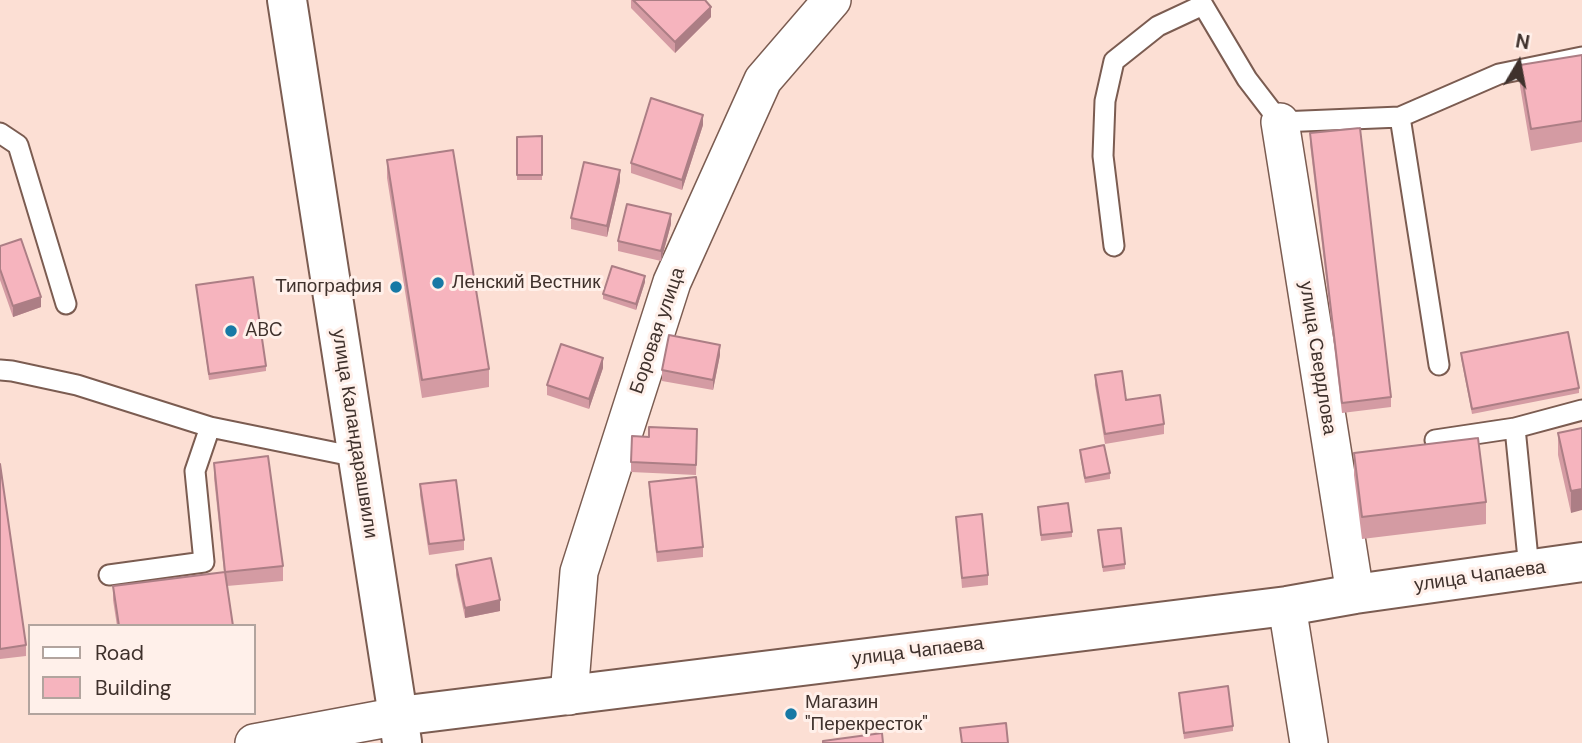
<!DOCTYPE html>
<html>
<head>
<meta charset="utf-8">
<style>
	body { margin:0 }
	#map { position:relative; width:1582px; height:743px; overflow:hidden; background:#fcdfd4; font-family:"DM Sans",sans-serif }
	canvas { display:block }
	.legend { position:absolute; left:28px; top:624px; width:228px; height:91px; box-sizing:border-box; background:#fff0ea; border:2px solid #b2a49e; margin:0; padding:9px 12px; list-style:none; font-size:21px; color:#3f312c }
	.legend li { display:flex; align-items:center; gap:14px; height:35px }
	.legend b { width:35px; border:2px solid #b2a49e }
	.north { position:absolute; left:1484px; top:28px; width:70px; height:70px; -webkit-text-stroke:5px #fff0ea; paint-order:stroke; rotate:10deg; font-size:19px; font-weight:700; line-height:28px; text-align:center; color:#3f312c }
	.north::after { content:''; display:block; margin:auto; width:24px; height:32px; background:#3f312c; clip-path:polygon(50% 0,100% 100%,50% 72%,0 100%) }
</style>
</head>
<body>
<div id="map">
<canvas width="1582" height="743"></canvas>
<ul class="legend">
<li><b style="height:9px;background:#fff"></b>Road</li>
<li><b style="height:19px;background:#f6b4be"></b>Building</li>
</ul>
<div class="north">N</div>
</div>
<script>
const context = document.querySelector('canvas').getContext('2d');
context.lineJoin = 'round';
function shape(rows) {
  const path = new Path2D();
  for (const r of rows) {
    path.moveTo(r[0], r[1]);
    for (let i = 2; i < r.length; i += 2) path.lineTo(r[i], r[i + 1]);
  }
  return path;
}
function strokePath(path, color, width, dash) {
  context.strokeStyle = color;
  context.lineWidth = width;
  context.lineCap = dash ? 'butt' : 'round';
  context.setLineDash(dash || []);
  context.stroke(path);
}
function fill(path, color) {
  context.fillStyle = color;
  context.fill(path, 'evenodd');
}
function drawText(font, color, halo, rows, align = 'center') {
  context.font = font + ' "DM Sans",sans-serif';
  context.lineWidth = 6;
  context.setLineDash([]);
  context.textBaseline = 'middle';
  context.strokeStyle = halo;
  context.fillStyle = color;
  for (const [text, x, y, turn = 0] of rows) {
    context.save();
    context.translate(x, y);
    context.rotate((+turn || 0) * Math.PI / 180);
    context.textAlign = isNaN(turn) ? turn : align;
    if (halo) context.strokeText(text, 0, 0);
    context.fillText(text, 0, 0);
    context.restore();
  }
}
const lane = shape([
	[1400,117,1499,74,1582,57],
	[0,133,18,145,66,304],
	[1114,246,1103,156,1105,101,1114,61,1158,26,1203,5,1247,79,1280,122,1400,117,1439,365],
	[0,370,12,371,77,385,210,427,357,457],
	[1435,440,1515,428],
	[1529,569,1515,428,1582,410],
	[109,575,204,562,195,471,210,427]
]);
const street = shape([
	[1280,122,1355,594],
	[1287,606,1309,743],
	[569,696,579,572,672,282,763,80,832,0],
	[254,743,399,716]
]);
const secondary = shape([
	[287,0,402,742],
	[399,716,1287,606,1355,594,1582,562]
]);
strokePath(lane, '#7b5c51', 23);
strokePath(street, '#7b5c51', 40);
strokePath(secondary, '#7b5c51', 42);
strokePath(lane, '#fff', 19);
strokePath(street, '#fff', 37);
strokePath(secondary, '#fff', 38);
fill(shape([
	[631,0,705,0,711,17,675,53,631,8],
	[1582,55,1582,142,1531,151,1520,86,1520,65],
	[703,125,682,190,631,173,631,163],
	[1310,133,1391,397,1391,407,1342,413,1310,144],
	[542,136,542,180,517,180,517,137],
	[387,160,489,369,489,387,422,398,387,178],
	[620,181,607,237,571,229,571,218],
	[671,224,661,261,618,251,618,241],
	[0,246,41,307,13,317,0,280],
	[645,282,636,310,603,299,603,294],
	[196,285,266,366,266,371,209,380],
	[1461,353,1579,388,1579,393,1472,414,1461,358],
	[720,355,713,390,662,381,662,370],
	[603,368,589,409,547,395,547,385],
	[1095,375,1126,400,1164,424,1164,434,1105,444,1095,385],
	[1582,428,1571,513,1558,455,1558,433],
	[697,439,696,475,631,472,631,462],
	[1080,450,1110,473,1110,479,1085,483,1080,455],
	[1354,453,1486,502,1486,524,1362,539,1354,475],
	[214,463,283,566,283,581,227,586,233,626,117,626,113,600,113,586,224,572,214,478],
	[0,464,26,645,26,656,0,659],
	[649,482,703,547,703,557,657,562,649,492],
	[420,484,464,540,464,550,429,555,420,495],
	[1038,507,1072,532,1072,537,1041,541],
	[956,517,988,575,988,585,962,588],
	[1098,530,1125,564,1125,569,1103,572],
	[456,565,500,611,465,618,456,575],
	[1179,693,1233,726,1233,731,1184,739]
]), '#d49ba3');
fill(shape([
	[711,7,711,17,675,53,675,42],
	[703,115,703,125,682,190,682,180],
	[620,170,620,181,607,237,607,226],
	[671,214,671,224,661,261,661,251],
	[645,276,645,282,636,310,636,304],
	[41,297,41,307,13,317,13,306],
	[720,345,720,355,713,390,713,380],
	[603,358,603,368,589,409,589,399],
	[1582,489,1582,510,1571,513,1571,491],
	[500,600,500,611,465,618,465,608]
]), '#ac7e85');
const building = shape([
	[633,0,705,0,711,7,675,42,633,0],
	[1582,55,1582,121,1531,129,1520,65,1582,55],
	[651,98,703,115,682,180,631,163,651,98],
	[1360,128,1391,397,1342,403,1310,133,1360,128],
	[542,136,542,175,517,175,517,137,542,136],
	[453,150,489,369,422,380,387,160,453,150],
	[584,162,620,170,607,226,571,218,584,162],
	[627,204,671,214,661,251,618,241,627,204],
	[21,239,41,297,13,306,0,269,0,246,21,239],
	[612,266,645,276,636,304,603,294,612,266],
	[253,277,266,366,209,374,196,285,253,277],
	[1568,332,1579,388,1472,409,1461,353,1568,332],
	[669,335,720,345,713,380,662,370,669,335],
	[561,344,603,358,589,399,547,385,561,344],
	[1122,371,1126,400,1160,395,1164,424,1105,434,1095,375,1122,371],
	[649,427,697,429,696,465,631,462,632,436,649,437,649,427],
	[1582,428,1582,489,1571,491,1558,433,1582,428],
	[1478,438,1486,502,1362,517,1354,453,1478,438],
	[1104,445,1110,473,1085,478,1080,450,1104,445],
	[268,456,283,566,225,572,233,626,119,626,113,586,225,572,214,463,268,456],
	[0,464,26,645,0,649,0,464],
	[696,477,703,547,657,552,649,482,696,477],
	[456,480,464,540,429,544,420,484,456,480],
	[1068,503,1072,532,1041,535,1038,507,1068,503],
	[982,514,988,575,962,578,956,517,982,514],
	[1121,528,1125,564,1103,567,1098,530,1121,528],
	[491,558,500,600,465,608,456,565,491,558],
	[1228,686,1233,726,1184,733,1179,693,1228,686],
	[1006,723,1008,743,962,743,960,728,1006,723],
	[882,733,883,743,823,743,823,741,882,733]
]);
fill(building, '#f6b4be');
strokePath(building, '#ac7e85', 2);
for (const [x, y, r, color] of [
	[438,283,7,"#1679a5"],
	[396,287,7,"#1679a5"],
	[231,331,7,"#1679a5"],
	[791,714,7,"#1679a5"]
]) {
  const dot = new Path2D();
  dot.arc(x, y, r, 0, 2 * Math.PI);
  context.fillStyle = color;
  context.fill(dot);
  strokePath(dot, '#fff0ea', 2.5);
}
drawText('19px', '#3f312c', '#fff0ea', [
	["Ленский Вестник",452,283],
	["Типография",382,287,"right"],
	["ABC",245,331],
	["Магазин",805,703],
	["\"Перекресток\"",805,725]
], 'left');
drawText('19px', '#3f312c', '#fff0ea', [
	["Боровая улица",658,331,-71],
	["улица Свердлова",1317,358,81],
	["улица Каландарашвили",354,434,81],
	["улица Чапаева",1480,577,-8],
	["улица Чапаева",918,652,-7]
]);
</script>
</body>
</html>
